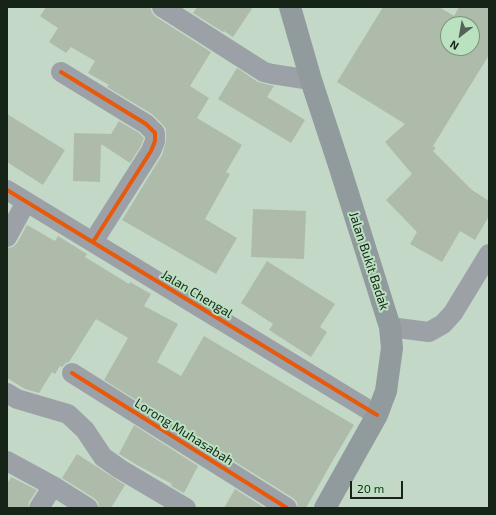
<!DOCTYPE html>
<html>
<head>
<meta charset="utf-8">
<style>
	body { margin:0 }
	#map { position:relative; width:496px; height:515px; overflow:hidden; background:#c3d8c6; font-family:"Exo 2",sans-serif }
	canvas { display:block }
	.frame { position:absolute; inset:0; border:8px solid #162418; pointer-events:none }
	.north { position:absolute; left:440px; top:16px; width:40px; height:40px; box-sizing:border-box; background:#bae1c0; border:1px solid #78957d; border-radius:50%; rotate:211deg; font-size:11px; font-weight:700; line-height:16px; text-align:center; color:#162418 }
	.north::after { content:''; display:block; margin:auto; width:14px; height:18px; background:#536355; clip-path:polygon(50% 0,100% 100%,50% 72%,0 100%) }
	.scale { position:absolute; left:350px; top:481px; width:53px; height:18px; box-sizing:border-box; border:2px solid #162418; border-top:0; padding-left:5px; font-size:12px; line-height:14px; white-space:nowrap; color:#162418; -webkit-text-stroke:3px #bae1c0; paint-order:stroke }
</style>
</head>
<body>
<div id="map">
<canvas width="496" height="515"></canvas>
<div class="frame"></div>
<div class="north">N</div>
<div class="scale">20 m</div>
</div>
<script>
const context = document.querySelector('canvas').getContext('2d');
context.lineJoin = 'round';
function fill(path, color) {
  context.fillStyle = color;
  context.fill(path, 'evenodd');
}
function shape(rows) {
  const path = new Path2D();
  for (const r of rows) {
    path.moveTo(r[0], r[1]);
    for (let i = 2; i < r.length; i += 2) path.lineTo(r[i], r[i + 1]);
  }
  return path;
}
function strokePath(path, color, width, dash) {
  context.strokeStyle = color;
  context.lineWidth = width;
  context.lineCap = dash ? 'butt' : 'round';
  context.setLineDash(dash || []);
  context.stroke(path);
}
function drawText(font, color, halo, rows, align = 'center') {
  context.font = font + ' "Exo 2",sans-serif';
  context.lineWidth = 4;
  context.setLineDash([]);
  context.textBaseline = 'middle';
  context.strokeStyle = halo;
  context.fillStyle = color;
  for (const [text, x, y, turn = 0] of rows) {
    context.save();
    context.translate(x, y);
    context.rotate((+turn || 0) * Math.PI / 180);
    context.textAlign = isNaN(turn) ? turn : align;
    if (halo) context.strokeText(text, 0, 0);
    context.fillText(text, 0, 0);
    context.restore();
  }
}
fill(shape([
	[46,7,150,7,152,13,156,17,211,52,190,86,209,98,197,118,242,145,226,172,230,174,205,219,237,238,216,274,122,220,162,155,166,141,166,129,163,125,152,114,107,87,109,85,88,73,95,61,71,47,66,53,49,42,58,28,40,16],
	[197,7,253,7,233,37,224,31,223,32,193,13],
	[383,7,439,7,454,16,459,7,489,7,489,55,433,146,436,148,433,151,472,190,489,201,489,216,475,240,460,231,442,262,410,244,417,232,386,200,412,174,385,142,405,124,337,82],
	[448,24,472,24,472,48,448,48],
	[237,68,258,82,274,86,267,97,305,120,291,143,218,99],
	[7,114,65,150,43,185,7,162],
	[119,121,139,133,144,138,141,146,130,163,101,144,100,182,73,181,74,133,111,134],
	[253,209,306,211,304,259,251,257],
	[27,225,55,241,58,236,87,254,85,257,129,284,130,282,151,294,144,306,178,324,157,362,181,376,204,336,354,425,333,460,306,508,298,508,297,502,293,498,104,380,128,338,96,319,69,362,66,363,62,367,60,366,55,374,52,372,39,393,25,389,7,378,7,248,13,247,17,243],
	[267,261,335,304,320,327,327,332,311,357,269,330,273,324,241,303],
	[134,425,198,466,184,493,171,486,172,484,137,465,119,454],
	[77,454,125,485,111,508,99,508,98,502,94,498,62,478],
	[11,477,37,490,29,502,28,508,7,508,7,484],
	[235,489,265,508,224,508]
]), '#aebbab');
strokePath(shape([
	[162,7,264,72,272,74,311,80],
	[61,72,146,124,155,133,155,141,151,151,93,242],
	[7,190,377,415],
	[7,237,26,202],
	[390,327,413,330,429,332,443,324,453,313,489,254],
	[72,373,287,508],
	[7,393,17,399,68,414,85,430,103,457,120,469,186,508],
	[7,461,53,486,88,508],
	[39,508,53,486]
]), '#9ba1a6', 20);
strokePath(shape([
	[290,7,311,80,339,165,390,327,392,348,386,391,377,415,325,508]
]), '#919b9d', 22);
strokePath(shape([
	[61,72,146,124,155,133,155,141,151,151,93,242],
	[7,190,377,415],
	[72,373,287,508]
]), '#e8590c', 4);
drawText('13px', '#162418', '#bae1c0', [
	["Jalan Bukit Badak",369,261,72],
	["Jalan Chengal",197,294,31],
	["Lorong Muhasabah",184,432,32]
]);
</script>
</body>
</html>
